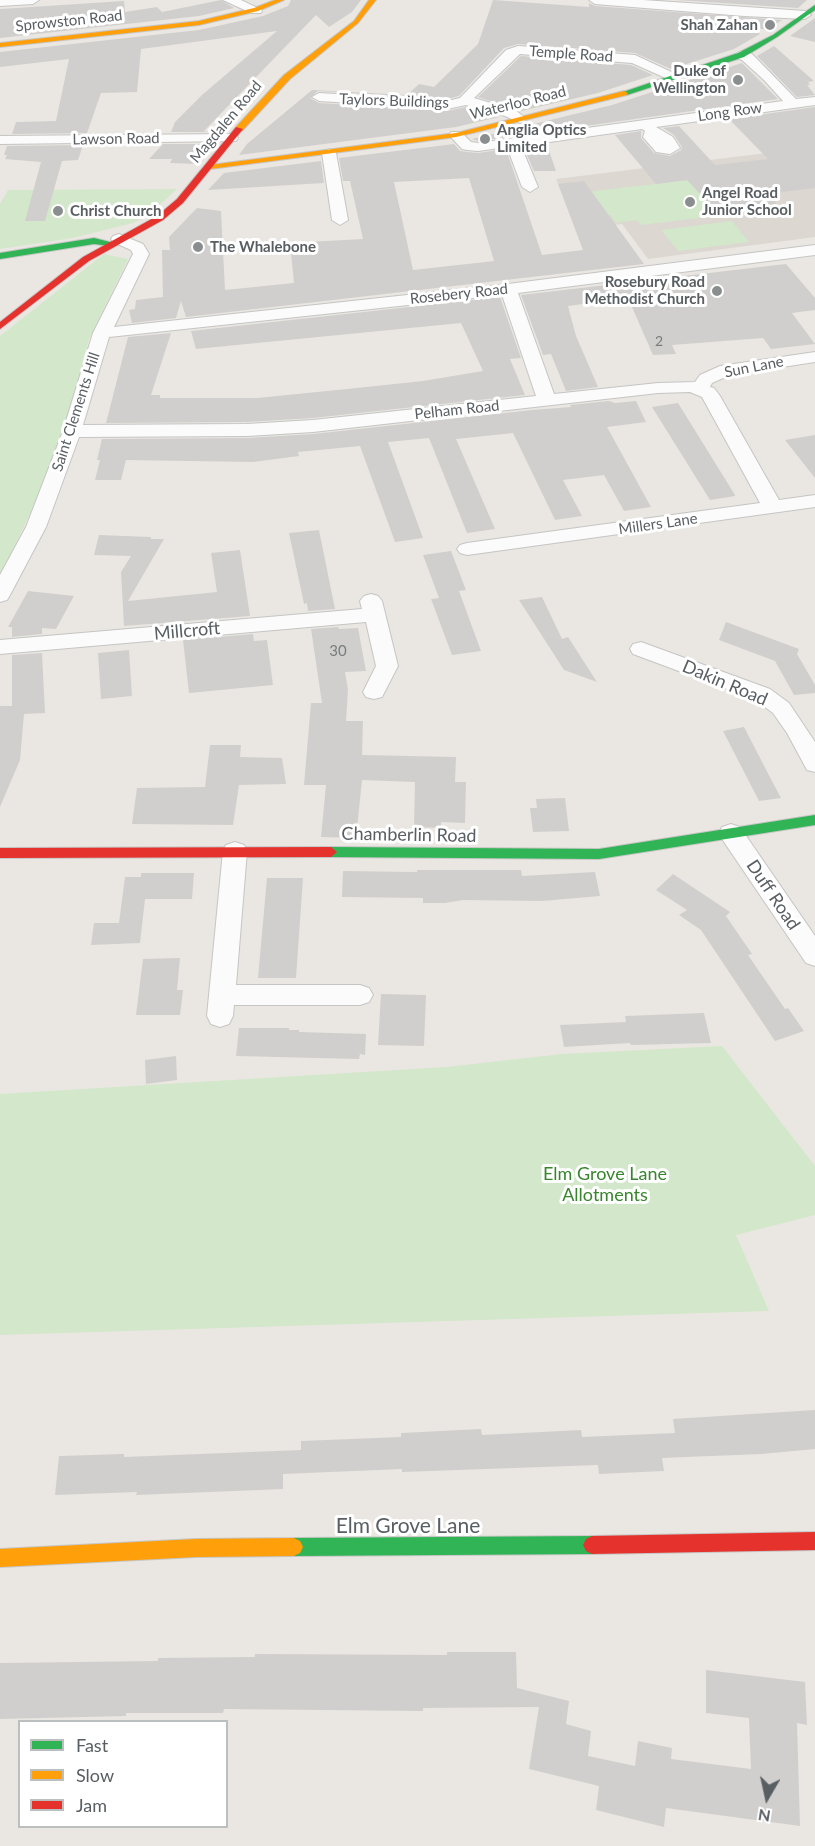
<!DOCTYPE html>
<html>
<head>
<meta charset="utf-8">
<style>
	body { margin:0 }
	#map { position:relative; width:815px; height:1846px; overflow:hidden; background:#eae7e2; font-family:Lato,sans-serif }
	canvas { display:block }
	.legend { position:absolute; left:18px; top:1720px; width:210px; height:108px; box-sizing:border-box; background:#fff; border:2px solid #bcbfc0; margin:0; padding:8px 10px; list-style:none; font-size:18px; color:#585e62 }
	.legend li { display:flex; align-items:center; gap:12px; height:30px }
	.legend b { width:30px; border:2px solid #bcbfc0 }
	.north { position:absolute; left:737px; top:1768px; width:60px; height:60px; -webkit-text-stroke:4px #fff; paint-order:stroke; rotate:189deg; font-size:16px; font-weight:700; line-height:24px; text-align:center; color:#585e62 }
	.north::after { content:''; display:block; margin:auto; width:21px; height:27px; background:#585e62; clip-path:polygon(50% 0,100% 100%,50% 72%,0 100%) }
</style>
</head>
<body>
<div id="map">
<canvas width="815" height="1846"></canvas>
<ul class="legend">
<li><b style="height:8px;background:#30b455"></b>Fast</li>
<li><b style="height:8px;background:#ff9f0a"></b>Slow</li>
<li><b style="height:8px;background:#e5322d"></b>Jam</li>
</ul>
<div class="north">N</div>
</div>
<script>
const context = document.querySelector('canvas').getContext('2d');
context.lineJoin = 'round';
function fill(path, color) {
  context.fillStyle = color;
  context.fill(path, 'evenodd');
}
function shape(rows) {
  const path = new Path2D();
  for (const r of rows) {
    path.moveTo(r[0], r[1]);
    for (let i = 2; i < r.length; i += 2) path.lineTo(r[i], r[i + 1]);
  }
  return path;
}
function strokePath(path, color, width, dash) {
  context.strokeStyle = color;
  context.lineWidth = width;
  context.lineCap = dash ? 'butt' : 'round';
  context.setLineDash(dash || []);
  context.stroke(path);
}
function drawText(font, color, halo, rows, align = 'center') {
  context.font = font + ' Lato,sans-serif';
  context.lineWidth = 6;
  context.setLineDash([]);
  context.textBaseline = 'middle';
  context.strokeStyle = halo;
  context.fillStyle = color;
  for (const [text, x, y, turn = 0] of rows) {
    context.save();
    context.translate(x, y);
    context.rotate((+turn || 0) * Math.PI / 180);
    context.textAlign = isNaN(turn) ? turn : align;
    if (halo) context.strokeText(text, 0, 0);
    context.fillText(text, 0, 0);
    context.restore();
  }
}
fill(shape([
	[815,147,815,237,648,259,622,224,577,229,556,179]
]), '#dcd7d1');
fill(shape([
	[730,175,713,208,718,213,739,210,740,213,641,225,637,220,616,223,610,215,588,218,579,193],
	[177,189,148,216,133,223,73,238,0,249,0,204,8,190],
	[732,221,749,242,678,251,661,230],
	[104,254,128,259,89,339,64,435,50,471,0,577,0,336],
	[722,1046,815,1166,815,1215,736,1235,769,1311,0,1335,0,1094,446,1067,562,1054]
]), '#d3e7cb');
fill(shape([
	[221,0,234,8,199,16,0,38,0,9,124,1,125,12,157,7,162,12],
	[291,0,361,0,352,12,329,27,316,15,204,131,208,132,171,132,175,122,202,95,277,31,141,49,137,92,101,93,87,133,12,134,16,122,56,121,69,59,0,67,0,52,199,30,263,16,288,6],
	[493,0,589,7,589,3,595,6,782,20,767,30,752,27,760,34,734,49,671,69,635,53,518,44,504,48,459,96,447,99,318,91,310,98,319,103,447,111,466,107,499,117,456,127,239,155,247,144,312,90,407,95,419,84,434,87,478,44],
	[676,0,807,0,798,8],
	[815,18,815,42,790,36],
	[774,46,814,81,808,82,810,85,807,85,815,95,797,97,757,56],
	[521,56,631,65,653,75,598,93,521,111,478,97],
	[742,63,778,99,478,141,472,139,612,105],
	[815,107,815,188,767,194,778,205,718,213,687,180,656,184,615,135,641,131,641,138,654,153,670,156,681,150,682,147,674,135,663,128,679,126,715,165,768,159,729,119],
	[163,144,207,144,212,146,197,164,170,163,172,159,149,159],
	[454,144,460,151,467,152,478,153,506,149,542,255,583,250,558,184,584,181,644,264,186,317,181,301,176,318,132,323,129,310,135,309,136,300,163,297,162,250,170,250,169,237,197,208,221,211,225,290,294,283,290,243,363,239,350,181,343,181,339,158],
	[469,178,494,261,413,270,394,182],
	[83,145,78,160,62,161,45,221,25,221,41,162,5,159,7,155,4,155,7,146],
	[547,145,556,171,534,171,524,148],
	[321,161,324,183,208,190,224,173],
	[786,264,815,298,815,310,792,313,815,344,771,349,763,338,672,345,676,354,653,355,628,298,568,306,576,336,598,387,566,391,551,354,543,355,521,295],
	[500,297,521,358,510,359,525,395,313,418,247,422,106,423,128,337,171,333,151,395,160,395,160,398,257,398,347,389,423,381,483,371,461,323,196,349,191,331],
	[609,401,615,403,636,401,646,422,607,427,651,507,624,511,604,475,563,480,582,516,555,520,513,433,456,439,495,529,467,533,429,438,388,442,423,538,395,542,360,446,298,452,299,456,253,462,126,460,121,480,95,480,100,460,97,460,102,439,247,438,313,434,532,410,571,407,570,405],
	[678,403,735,495,735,496,710,500,652,407],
	[815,435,815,478,785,440],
	[319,530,335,609,308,611,307,603,304,604,289,533],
	[99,535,151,537,151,539,164,539,128,601,217,592,211,553,240,550,250,616,124,626,121,572,131,556,94,555],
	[451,551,466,590,459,591,481,651,452,655,431,599,439,598,423,555],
	[28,591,74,596,56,629,42,628,42,634,12,637,12,627,8,627],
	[542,597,562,639,568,637,597,682,564,670,519,600],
	[726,622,799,649,797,654,815,685,815,693,794,695,775,661,719,640],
	[338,627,339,629,358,628,366,671,345,672,348,690,346,721,363,721,362,755,456,757,455,782,466,782,465,823,441,822,441,828,414,827,415,782,362,780,356,838,321,837,326,785,304,785,311,703,322,703,311,629],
	[253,634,254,641,267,640,273,685,189,693,183,640],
	[129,650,132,696,101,699,98,653],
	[42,653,45,713,24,714,20,760,0,807,0,706,12,706,12,655],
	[744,727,773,783,781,798,759,801,723,731],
	[210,745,241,745,240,757,282,758,286,784,239,785,233,825,132,824,137,788,205,787],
	[565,798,569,831,533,832,530,808,537,808,536,799],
	[417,870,521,870,522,876,595,872,600,896,542,901,463,900,445,903,423,903,423,898,342,897,343,871,417,872],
	[141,873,194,873,192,899,145,899,140,943,91,945,94,923,119,923,125,877,141,877],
	[673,874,730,912,726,916,752,954,748,955,785,1009,788,1008,804,1031,775,1041,701,930,679,915,687,910,656,890],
	[267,878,303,878,296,978,258,978],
	[180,958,177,990,183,990,180,1015,136,1015,143,959],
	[381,994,426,995,424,1046,378,1045],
	[704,1013,711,1043,631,1045,630,1043,564,1047,560,1025,626,1022,625,1016],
	[239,1028,289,1028,289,1030,299,1030,299,1032,366,1034,365,1055,360,1054,359,1059,236,1056],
	[176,1056,177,1080,146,1084,145,1060],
	[815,1410,815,1449,761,1454,662,1458,664,1471,599,1474,598,1465,402,1472,402,1469,283,1474,283,1489,136,1495,137,1492,55,1495,59,1456,124,1454,124,1457,301,1450,301,1441,401,1437,401,1433,481,1429,482,1435,581,1430,582,1437,675,1433,673,1419],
	[447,1652,516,1652,517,1688,569,1701,566,1724,591,1731,588,1756,635,1766,638,1741,672,1748,671,1759,751,1769,749,1718,706,1713,706,1670,805,1682,807,1725,797,1723,800,1826,666,1808,664,1827,596,1810,599,1786,529,1769,539,1707,423,1708,423,1711,224,1709,223,1713,126,1713,126,1716,0,1719,0,1663,158,1661,158,1658,255,1657,255,1654,447,1655]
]), '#d1cfcd');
const street = shape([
	[0,0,39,0,33,4,0,6,0,0],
	[223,0,241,0,262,10,261,13,251,13,223,0],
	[589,0,643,0,805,11,811,15,805,19,744,16,595,4,589,0],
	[518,46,635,55,682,77,675,81,670,80,632,63,520,54,474,98,515,110,527,119,520,123,505,116,466,105,447,109,319,101,312,97,319,93,447,101,460,98,506,50,518,46],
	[741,51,752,54,796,99,815,97,815,105,656,127,673,137,680,148,670,154,656,152,643,137,645,131,642,129,521,146,538,187,530,192,522,187,507,147,478,151,467,150,462,149,449,135,451,132,461,132,471,142,478,143,783,101,764,80,742,60,736,58,734,55,741,51],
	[231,134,236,135,238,138,236,141,0,144,0,136,231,134],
	[329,149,336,153,348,220,340,225,332,220,322,153,329,149],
	[119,234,143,244,149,254,114,327,508,284,815,245,815,255,518,293,554,394,658,383,695,382,700,375,720,366,815,352,815,362,730,375,712,383,710,387,714,388,720,396,779,500,815,495,815,507,467,555,460,553,457,549,460,545,467,543,760,503,702,397,690,392,658,393,313,432,247,436,79,437,46,527,10,595,7,600,0,602,0,575,26,527,63,431,93,333,133,254,131,250,113,242,111,239,113,236,119,234],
	[502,295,536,396,313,420,247,424,83,425,109,337,502,295],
	[371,594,378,596,382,601,398,666,382,697,374,699,366,697,363,692,376,666,366,622,0,654,0,640,362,609,360,601,364,596,371,594],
	[641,642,770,689,789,703,815,742,815,772,807,770,787,733,773,713,754,699,633,654,630,649,633,644,641,642],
	[731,824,740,827,815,936,815,966,806,963,722,839,719,833,722,827,731,824],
	[235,842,244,845,247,851,236,985,360,985,369,988,373,995,369,1002,360,1005,234,1005,233,1016,229,1024,220,1027,211,1024,207,1016,223,851,226,845,235,842]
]);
const fast = shape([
	[815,5,815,10,777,37,744,57,627,95,620,93,738,53,773,35,815,5],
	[94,238,114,243,110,246,94,244,0,259,0,253,94,238],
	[815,815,815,825,599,859,331,857,325,852,331,847,599,849,815,815],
	[592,1536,598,1539,601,1545,598,1551,592,1554,294,1556,288,1553,285,1547,288,1541,294,1538,592,1536]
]);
const slow = shape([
	[275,0,284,0,258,11,199,25,0,47,0,43,199,21,254,8,275,0],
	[369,0,376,0,358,23,290,79,242,131,236,131,236,127,284,75,354,21,369,0],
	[624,91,628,93,627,95,456,137,210,169,206,167,210,165,456,133,624,91],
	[294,1538,300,1541,303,1547,300,1553,294,1556,196,1557,0,1567,0,1549,196,1539,294,1538]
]);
const jam = shape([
	[236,127,243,129,183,203,163,220,89,261,0,329,0,322,83,257,157,216,177,199,236,127],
	[331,847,337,852,331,857,0,858,0,848,331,847],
	[815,1532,815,1550,592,1554,586,1551,583,1545,586,1539,592,1536,815,1532]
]);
strokePath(street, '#c5c5c4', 2);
strokePath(fast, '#c6c6c5', 2);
strokePath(slow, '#c6c6c5', 2);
strokePath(jam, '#c6c6c5', 2);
fill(street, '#fcfbfb');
fill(fast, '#30b455');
fill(slow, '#ff9f0a');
fill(jam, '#e5322d');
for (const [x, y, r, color] of [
	[770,25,6,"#8b8e8f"],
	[738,80,6,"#8b8e8f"],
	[485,139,6,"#8b8e8f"],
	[690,202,6,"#8b8e8f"],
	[58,211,6,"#8b8e8f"],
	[198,247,6,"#8b8e8f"],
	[717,291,6,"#8b8e8f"]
]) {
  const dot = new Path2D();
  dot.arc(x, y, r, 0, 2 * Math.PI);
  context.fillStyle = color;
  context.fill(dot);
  strokePath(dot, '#fff', 2);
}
drawText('14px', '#787c7e', null, [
	["2",659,341]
]);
drawText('15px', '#585e62', '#fff', [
	["Sprowston Road",69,21,-6],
	["Temple Road",571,54,4],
	["Taylors Buildings",394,101,2],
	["Waterloo Road",518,103,-14],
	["Long Row",730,112,-8],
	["Magdalen Road",226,122,-50],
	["Lawson Road",116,139,-1],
	["Rosebery Road",459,294,-6],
	["Sun Lane",754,367,-11],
	["Pelham Road",457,410,-6],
	["Saint Clements Hill",76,412,-72],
	["Millers Lane",658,524,-8]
]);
drawText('bold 15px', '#585e62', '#fff', [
	["Shah Zahan",758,25,"right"],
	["Duke of",726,71,"right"],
	["Wellington",726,88,"right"],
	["Anglia Optics",497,130],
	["Limited",497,147],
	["Angel Road",702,193],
	["Junior School",702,210],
	["Christ Church",70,211],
	["The Whalebone",210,247],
	["Rosebury Road",705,282,"right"],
	["Methodist Church",705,299,"right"]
], 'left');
drawText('15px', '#787c7e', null, [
	["30",338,651]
]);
drawText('18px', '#585e62', '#fff', [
	["Millcroft",187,631,-5],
	["Dakin Road",725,683,23],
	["Chamberlin Road",409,835,1],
	["Duff Road",773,895,56]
]);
drawText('18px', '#39852e', '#fff', [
	["Elm Grove Lane",605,1174],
	["Allotments",605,1195]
]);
drawText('21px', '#585e62', '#fff', [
	["Elm Grove Lane",408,1526]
]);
</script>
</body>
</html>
